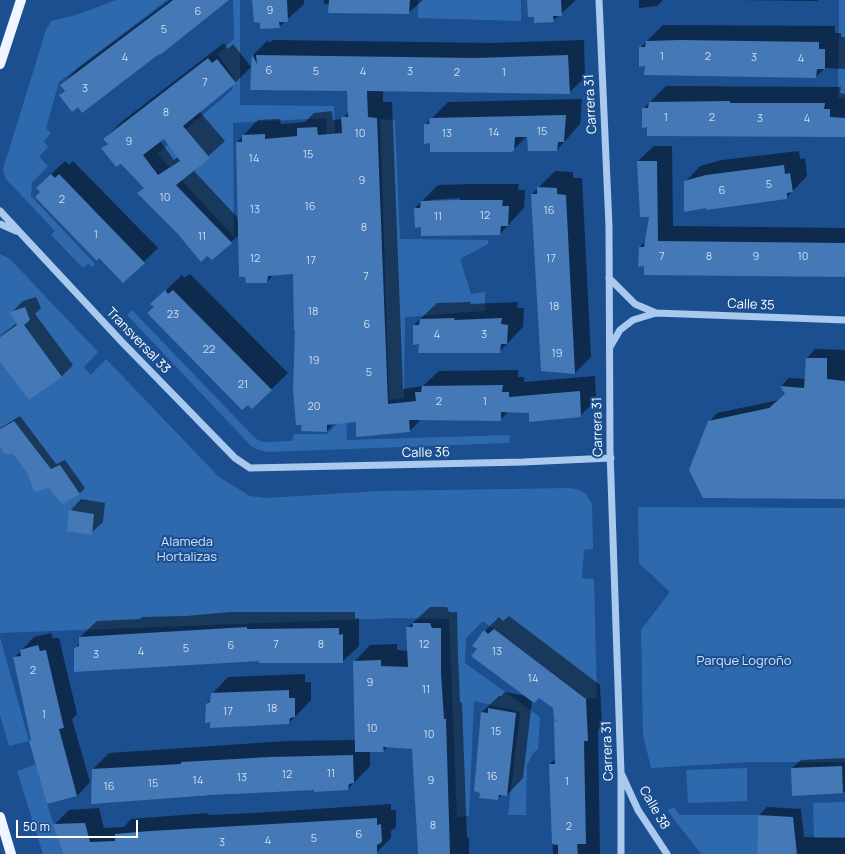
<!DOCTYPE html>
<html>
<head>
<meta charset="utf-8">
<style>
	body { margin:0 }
	#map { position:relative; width:845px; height:854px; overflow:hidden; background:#1b4f8f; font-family:Manrope,sans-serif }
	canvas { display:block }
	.scale { position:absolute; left:16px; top:820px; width:122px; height:18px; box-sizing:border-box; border:2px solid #fff; border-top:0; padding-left:5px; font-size:12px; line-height:14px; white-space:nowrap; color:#fff; -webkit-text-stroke:3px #1b4f8f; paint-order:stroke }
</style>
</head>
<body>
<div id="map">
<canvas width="845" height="854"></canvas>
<div class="scale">50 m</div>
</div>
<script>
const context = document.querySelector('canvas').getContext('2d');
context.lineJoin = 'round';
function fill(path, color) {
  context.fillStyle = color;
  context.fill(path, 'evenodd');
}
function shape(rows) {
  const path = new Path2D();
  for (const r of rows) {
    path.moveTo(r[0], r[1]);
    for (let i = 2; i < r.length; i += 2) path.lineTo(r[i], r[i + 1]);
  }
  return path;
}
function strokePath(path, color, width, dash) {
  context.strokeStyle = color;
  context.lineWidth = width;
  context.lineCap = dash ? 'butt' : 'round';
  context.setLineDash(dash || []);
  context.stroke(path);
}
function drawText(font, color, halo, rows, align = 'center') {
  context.font = font + ' Manrope,sans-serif';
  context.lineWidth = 4;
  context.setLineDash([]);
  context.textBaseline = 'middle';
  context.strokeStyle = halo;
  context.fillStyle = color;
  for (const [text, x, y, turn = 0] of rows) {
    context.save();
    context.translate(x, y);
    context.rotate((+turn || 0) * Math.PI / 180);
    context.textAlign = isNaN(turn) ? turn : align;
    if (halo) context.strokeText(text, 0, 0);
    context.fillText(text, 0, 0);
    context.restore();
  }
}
fill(shape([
	[116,0,167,0,59,82,46,128,51,133,44,141,48,147,39,157,48,166,32,183,31,196,95,264,91,267,88,263,83,268,51,235,55,231,5,178,3,169,46,30,51,21,76,15],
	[233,0,240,0,240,105,334,106,347,440,510,435,509,443,268,452,259,450,251,446,127,315,132,310,256,439,264,442,292,441,294,434,327,434,336,425,326,118,233,123,234,237,157,154,232,90,234,78,217,54,234,39],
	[418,0,521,0,521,21,418,18],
	[839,0,845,0,845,98,838,98],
	[380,119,395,120,400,239,488,240,488,244,460,259,471,294,485,292,485,311,405,317,404,398,389,400],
	[0,254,10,259,98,352,84,367,91,375,106,359,219,477,250,496,266,498,379,491,569,488,577,489,586,494,592,504,593,549,584,550,582,578,594,579,597,698,586,699,483,621,466,638,465,663,540,717,538,749,533,753,527,765,526,815,508,815,520,712,474,701,469,816,457,817,449,619,397,618,0,633],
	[638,507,845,508,845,762,747,762,651,768,643,735,641,630,670,592,639,563],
	[0,637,29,741,9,746,0,715],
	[37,764,47,804,63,854,43,854,17,771],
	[747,768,747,801,688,803,686,770],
	[845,802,845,837,814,838,813,803],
	[674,807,679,815,758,815,757,854,701,854,667,810]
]), '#2e69ad');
fill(shape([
	[170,0,227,0,78,106,60,95,65,90,61,85,77,69],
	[253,0,304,0,304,4,279,27,261,22],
	[324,0,423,0,408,13,324,4],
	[528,0,576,0,553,21,535,16],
	[639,0,663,0,657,6,639,8],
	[738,0,818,0,817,1],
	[663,25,835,26,835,33,841,33,841,37,845,37,845,69,825,68,816,77,646,65,640,48],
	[268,40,269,43,273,40,491,43,584,40,585,77,569,93,383,90,383,102,392,102,403,389,423,386,439,371,518,370,518,377,524,377,524,382,595,376,596,400,580,416,509,411,500,420,421,419,410,431,357,421,334,423,327,431,303,424,294,273,274,274,267,282,239,235,231,242,178,233,138,193,145,187,121,163,103,148,108,143,105,139,120,123,224,43,228,49,233,44,251,67,235,83,199,111,225,141,193,170,238,218,237,142,258,120,280,119,281,124,305,122,314,113,332,111,333,120,343,119,349,111,348,90,251,89,253,55],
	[164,138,178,157,174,160,160,141],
	[666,86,841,87,840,93,845,94,845,136,649,126,643,109],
	[582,99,580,124,557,150,528,135,513,150,431,142,425,125,448,102],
	[654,146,672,146,673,226,845,228,845,277,645,265,640,247,646,241,650,216,638,161],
	[799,151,800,159,805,158,807,176,786,198,685,182,700,166,722,160],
	[65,161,69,165,73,161,158,248,123,282,41,192,51,174],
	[555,171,573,172,573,178,582,178,591,357,575,373,532,194],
	[472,184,519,184,518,190,525,190,524,208,500,234,422,226,415,208,438,185],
	[460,198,460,200,431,202,431,200],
	[190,274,288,373,252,408,152,304,182,275,184,278],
	[36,297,41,308,35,314,73,365,62,376,29,399,0,361,0,336,17,323,12,312,23,301],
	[471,302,470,304,518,302,517,308,524,308,523,327,499,352,420,343,414,325,437,303],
	[815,349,845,350,845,498,709,422,717,413,779,400,786,394,781,386,789,378,806,379,807,358],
	[20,416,56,464,65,460,85,488,79,494,49,487,14,453,0,444,0,428],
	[81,499,105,503,103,522,91,533,70,511],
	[430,607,447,607,449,612,457,612,458,656,460,702,462,703,467,838,469,838,469,854,418,854,413,748,388,746,384,751,370,751,370,766,348,789,315,789,92,803,93,769,109,753,287,741,356,740,354,662,370,645,397,644,397,650,408,651,407,628],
	[231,612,355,612,355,619,359,618,359,646,342,662,260,660,75,648,80,643,80,637,97,621,140,619,142,617,186,616],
	[509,616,600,685,602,726,598,730,600,854,553,854,550,764,556,758,555,721,556,719,554,708,539,697,532,700,523,778,507,795,503,794,498,799,481,792,479,746,482,712,499,696,501,696,505,692,526,696,478,649,485,631,499,617,503,621],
	[51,633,53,638,59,638,77,714,72,719,90,782,77,796,32,739,14,658,34,637],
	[305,674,305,682,311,682,311,700,289,723,211,721,207,704,211,699,212,694,228,677],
	[845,758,845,792,793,795,792,768,801,760],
	[391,804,391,810,396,810,396,827,391,831,391,838,376,853,65,854,55,824,69,810,99,808,104,828,124,827,131,819,208,813,208,815,255,813],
	[767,807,801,809,804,837,845,838,845,854,758,854,759,815]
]), '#0007');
fill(shape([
	[173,0,229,0,160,55,159,54,82,113,78,107,72,112,59,95,65,91,60,85],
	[252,0,287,0,288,22,279,22,280,28,260,29,260,23,254,22],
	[329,0,410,0,409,14,328,13],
	[527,0,561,0,562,16,553,16,554,22,534,23,534,17,528,17],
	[680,40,819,42,819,49,825,49,825,69,817,69,816,78,644,75,645,66,639,67,639,47,645,47,646,41],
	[252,54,257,64,256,55,475,58,568,55,570,94,367,91,368,117,377,118,388,404,416,401,415,392,421,392,422,386,503,385,502,392,509,392,509,397,580,391,581,417,529,422,529,413,501,412,501,421,409,420,410,432,356,437,356,422,327,425,327,432,301,431,302,425,296,425,293,390,295,330,294,330,293,274,268,276,267,283,246,283,245,277,239,277,236,142,242,142,242,135,265,134,265,139,297,136,297,128,317,127,318,135,342,133,341,117,348,117,347,91,250,90],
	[208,58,212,63,217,59,236,83,183,126,210,158,176,185,232,243,212,260,207,256,201,262,177,233,137,193,144,188,121,164,116,167,101,148,108,144,103,139],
	[164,139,180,161,158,175,143,155],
	[730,101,730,103,825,103,824,109,830,109,830,117,845,118,845,137,647,136,647,127,642,128,642,108,648,108,649,102],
	[566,115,564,142,558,142,557,151,528,151,527,137,515,137,514,151,510,152,430,152,430,143,424,144,424,124,429,124,430,118],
	[637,161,657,161,658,241,845,243,845,277,644,275,644,266,638,267,639,247,644,247,649,217,640,217],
	[784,165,785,174,790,173,793,192,787,193,787,199,706,210,706,208,684,212,684,181,706,175],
	[51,174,55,178,59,174,145,263,123,283,99,258,97,261,35,197,40,192,36,188],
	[537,187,557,188,557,194,566,195,575,374,541,371,531,194,537,194],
	[455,200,503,200,502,206,509,206,508,226,501,226,500,235,421,236,421,227,415,228,414,208,420,208,421,201],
	[165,290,168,294,173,290,272,390,252,409,248,405,242,410,147,313,154,307,150,304],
	[25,307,30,320,24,325,62,377,29,400,0,362,0,337,17,325,10,312],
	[455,318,454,320,502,318,501,324,508,325,507,344,501,344,500,353,418,353,419,344,413,345,413,325,419,325,420,319],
	[806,358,827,358,827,379,845,381,845,499,703,498,689,470,708,421,769,408,785,394,780,386,804,388],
	[14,421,51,469,60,465,80,494,62,504,49,488,34,492,28,474,13,454,5,454,0,446,0,429],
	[69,510,94,514,92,535,67,531],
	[412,623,430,623,432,628,441,628,441,673,444,719,446,719,450,854,418,854,412,749,383,747,384,752,355,752,353,661,381,660,381,666,408,667,406,627,413,627],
	[247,627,247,629,339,628,339,635,343,634,343,663,259,663,259,661,74,672,74,648,79,646,79,637],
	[494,629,586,699,588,741,584,741,586,844,577,844,578,854,558,854,558,845,552,844,549,764,555,764,554,720,557,721,554,719,553,708,539,698,534,703,471,656,477,649,472,646,484,630,488,634],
	[38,645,40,651,46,650,64,728,59,729,77,796,47,804,29,741,31,740,13,657,21,656,20,650],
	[289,690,289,698,295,698,295,717,290,718,289,724,210,728,210,722,205,723,206,704,210,702,211,693],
	[488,708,516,713,507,796,499,795,498,800,479,798,480,793,474,791,481,712,488,713],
	[353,755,354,783,349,784,348,790,314,792,314,790,215,795,91,804,92,769,181,764,181,762,270,757],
	[842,766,843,793,792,796,791,768],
	[758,815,793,817,797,854,757,854],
	[377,818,377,825,381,824,382,842,377,845,377,854,63,854,53,824,85,823,90,842,115,841,115,834,150,831]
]), '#4478b7');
strokePath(shape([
	[599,0,609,226,610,451,621,773,621,854],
	[0,211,121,341,235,458,250,468,523,462,611,458],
	[0,224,16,231],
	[609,278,635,304,656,313],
	[610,347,620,330,633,320,656,313,845,320],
	[622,775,638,810,667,854]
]), '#a9c9ee', 7);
strokePath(shape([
	[0,64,21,0],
	[0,817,11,854]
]), '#f0f6ff', 10);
drawText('11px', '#d0dded', null, [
	["9",270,11],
	["6",198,12],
	["5",164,30],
	["1",662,57],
	["2",708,57],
	["4",125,58],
	["3",754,58],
	["4",801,59],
	["6",269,71],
	["5",316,72],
	["4",363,72],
	["3",410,72],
	["2",457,73],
	["1",504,73],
	["7",205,83],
	["3",85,89],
	["8",166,113],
	["1",666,118],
	["2",712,118],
	["3",760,119],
	["4",807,119],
	["15",542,132],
	["14",494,133],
	["10",360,134],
	["13",447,134],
	["9",129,142],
	["15",308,155],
	["14",254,159],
	["9",362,181],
	["5",769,185],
	["6",722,191],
	["10",165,198],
	["2",62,200],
	["16",310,207],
	["13",255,210],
	["16",549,211],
	["12",485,216],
	["11",438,217],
	["8",364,228],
	["1",96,235],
	["11",202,237],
	["7",662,257],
	["8",709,257],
	["9",756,257],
	["10",803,257],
	["12",255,259],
	["17",551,259],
	["17",311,261],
	["7",366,277],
	["18",554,307],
	["18",313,312],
	["23",173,315],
	["6",367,325],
	["4",437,335],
	["3",484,335],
	["22",209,350],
	["19",557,354],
	["19",314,361],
	["5",369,373],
	["21",243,385],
	["2",439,402],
	["1",485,402],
	["20",314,407],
	["7",276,645],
	["8",321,645],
	["12",424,645],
	["6",231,646],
	["5",186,649],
	["4",141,652],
	["13",497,652],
	["3",96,655],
	["2",33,671],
	["14",533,679],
	["9",370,683],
	["11",426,690],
	["18",272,709],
	["17",228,712],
	["1",44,715],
	["10",372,729],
	["15",496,732],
	["10",429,735],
	["11",331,774],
	["12",287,775],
	["16",492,777],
	["13",242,778],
	["14",198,781],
	["9",431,781],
	["1",567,782],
	["15",153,784],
	["16",109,787],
	["8",433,826],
	["2",569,827],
	["6",359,835],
	["5",314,839],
	["4",268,841],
	["3",222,843]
]);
drawText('13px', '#fff', '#1b4f8f', [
	["Carrera 31",591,104,-93],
	["Calle 35",751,305,2],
	["Transversal 33",138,341,46],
	["Carrera 31",598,427,-91],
	["Calle 36",426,453,-1],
	["Carrera 31",608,751,-92],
	["Calle 38",654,808,60]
]);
drawText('13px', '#cfe3fa', '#1b4f8f', [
	["Alameda",187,542],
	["Hortalizas",187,557],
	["Parque Logroño",744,661]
]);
</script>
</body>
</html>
